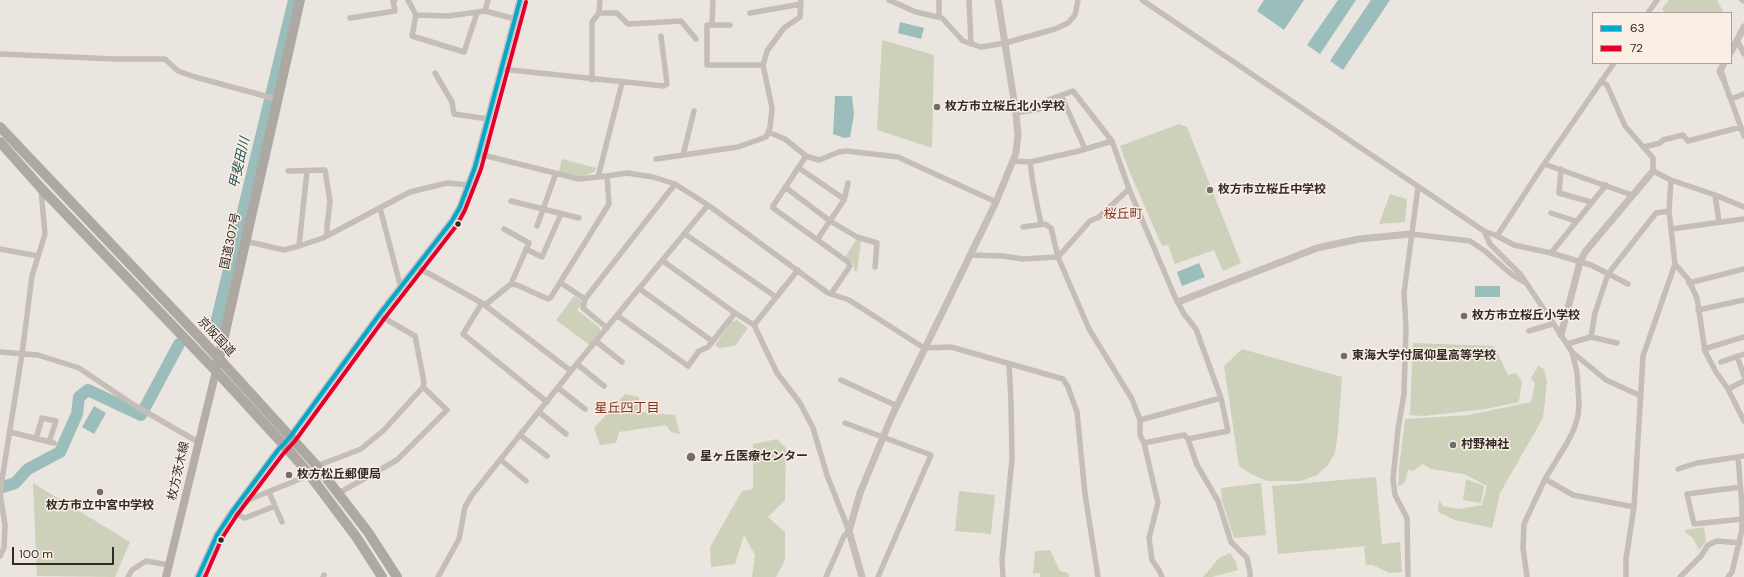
<!DOCTYPE html>
<html>
<head>
<meta charset="utf-8">
<style>
	body { margin:0 }
	#map { position:relative; width:1744px; height:577px; overflow:hidden; background:#ebe5df; font-family:"DM Sans",sans-serif }
	canvas { display:block }
	.legend { position:absolute; left:1592px; top:12px; width:140px; height:52px; box-sizing:border-box; background:#f9efe5; border:1px solid #aba099; margin:0; padding:5px 7px; list-style:none; font-size:12px; color:#352a27 }
	.legend li { display:flex; align-items:center; gap:8px; height:20px }
	.legend b { width:20px; border:1px solid #aba099 }
	.scale { position:absolute; left:12px; top:547px; width:102px; height:18px; box-sizing:border-box; border:2px solid #352a27; border-top:0; padding-left:5px; font-size:12px; line-height:14px; white-space:nowrap; color:#352a27; -webkit-text-stroke:3px #f9efe5; paint-order:stroke }
</style>
</head>
<body>
<div id="map">
<canvas width="1744" height="577"></canvas>
<ul class="legend">
<li><b style="height:5px;background:#00a9ce"></b>63</li>
<li><b style="height:5px;background:#e4002b"></b>72</li>
</ul>
<div class="scale">100 m</div>
</div>
<script>
const context = document.querySelector('canvas').getContext('2d');
context.lineJoin = 'round';
function fill(path, color) {
  context.fillStyle = color;
  context.fill(path, 'evenodd');
}
function shape(rows) {
  const path = new Path2D();
  for (const r of rows) {
    path.moveTo(r[0], r[1]);
    for (let i = 2; i < r.length; i += 2) path.lineTo(r[i], r[i + 1]);
  }
  return path;
}
function strokePath(path, color, width, dash) {
  context.strokeStyle = color;
  context.lineWidth = width;
  context.lineCap = dash ? 'butt' : 'round';
  context.setLineDash(dash || []);
  context.stroke(path);
}
function drawText(font, color, halo, rows, align = 'center') {
  context.font = font + ' "DM Sans","Noto Sans JP",sans-serif';
  context.lineWidth = 3;
  context.setLineDash([]);
  context.textBaseline = 'middle';
  context.strokeStyle = halo;
  context.fillStyle = color;
  for (const [text, x, y, turn = 0] of rows) {
    context.save();
    context.translate(x, y);
    context.rotate((+turn || 0) * Math.PI / 180);
    context.textAlign = isNaN(turn) ? turn : align;
    if (halo) context.strokeText(text, 0, 0);
    context.fillText(text, 0, 0);
    context.restore();
  }
}
fill(shape([
	[1669,0,1717,0,1724,13,1665,13,1662,9],
	[882,40,934,55,932,148,877,130],
	[1179,124,1187,127,1241,263,1223,271,1214,250,1175,264,1168,245,1162,246,1128,168,1120,146],
	[562,159,597,168,594,172,581,177,559,171],
	[1390,194,1407,199,1405,222,1379,224],
	[856,240,861,241,857,271,854,271,854,264,845,257],
	[574,296,581,300,582,304,577,310,600,328,600,333,591,346,556,320],
	[737,320,748,328,735,346,719,348,715,345,731,322],
	[1413,343,1494,346,1508,375,1516,373,1522,381,1519,402,1486,409,1423,416,1410,415],
	[1242,349,1342,377,1338,432,1335,453,1328,465,1317,475,1301,481,1267,481,1251,474,1239,466,1224,366],
	[1538,366,1544,369,1547,382,1543,418,1500,493,1492,528,1455,520,1438,512,1439,500,1443,506,1459,509,1482,505,1487,486,1464,474,1431,469,1423,464,1413,471,1408,470,1405,482,1398,487,1399,468,1405,419,1469,415,1531,402,1535,383,1531,378],
	[625,394,639,397,640,412,675,415,680,434,671,432,666,425,619,432,616,443,600,445,594,428],
	[777,439,786,448,785,500,768,517,785,532,785,560,776,577,752,577,755,555,744,535,735,564,711,567,710,547,742,491,753,489,753,444],
	[1376,477,1382,544,1400,542,1402,572,1389,573,1373,565,1366,565,1364,548,1367,546,1278,554,1272,486],
	[1466,479,1484,486,1481,503,1463,500],
	[33,483,130,542,115,577,37,576],
	[1261,483,1266,535,1234,538,1222,501,1221,488],
	[959,491,995,495,991,534,955,531],
	[1704,527,1706,542,1699,550,1693,538,1686,533,1685,530],
	[1050,550,1060,571,1068,573,1069,577,1040,577,1040,573,1033,574,1035,551],
	[1230,553,1236,562,1238,570,1212,577,1203,577,1219,558]
]), '#cdd1b9');
fill(shape([
	[1264,0,1304,0,1284,30,1257,11],
	[1338,0,1356,0,1320,54,1307,45],
	[1371,0,1390,0,1343,70,1330,61],
	[900,22,924,28,921,39,898,33],
	[835,96,852,96,854,115,850,137,844,138,833,134],
	[1199,263,1205,277,1182,286,1177,272],
	[1475,286,1500,286,1500,297,1475,297],
	[94,406,106,413,94,434,82,427]
]), '#9bbebc');
strokePath(shape([
	[214,332,294,0],
	[0,488,15,483,28,469,60,452,77,414,79,397,88,390,141,415,179,344]
]), '#9bbebc', 12);
strokePath(shape([
	[408,0,416,15],
	[889,0,916,12,942,18,963,41,981,47,1005,43,1055,29,1068,23,1075,15,1078,0],
	[939,0,939,17],
	[969,0,971,44],
	[1142,0,1484,231,1497,236,1514,245,1551,253,1591,265,1628,284],
	[1742,0,1744,1],
	[485,11,488,0],
	[477,13,464,52,412,36,416,15,448,16,485,11,515,19],
	[599,13,617,13,628,24,681,21,696,39],
	[750,13,801,4],
	[1648,13,1657,0],
	[350,18,395,11,393,1,395,0],
	[712,25,713,0],
	[730,25,707,25,707,65,763,65],
	[1737,40,1744,54],
	[0,54,115,59,165,59,178,71,195,77,276,99],
	[501,69,664,86,667,84,661,36],
	[435,73,452,102,454,114,488,119],
	[1723,78,1744,136],
	[592,80,592,22,599,13,600,0],
	[1601,81,1607,85,1625,126,1653,158,1653,171,1671,180,1715,195,1744,207],
	[1061,95,1085,149],
	[1731,99,1744,94],
	[1016,113,1039,109,1048,100,1073,91,1112,141,1129,189,1175,297,1184,314,1196,329,1221,398,1228,431,1188,439],
	[768,132,785,139,806,156,819,160,839,152,847,151,898,157,996,202],
	[1644,147,1660,143,1663,140,1683,135,1688,141,1741,127],
	[479,154,579,179,607,176,627,173,653,177,675,184,708,205,828,293,849,300,924,348,951,347,1063,379,1068,387,1077,412,1085,494,1098,577],
	[683,155,694,111],
	[806,156,773,206,773,208,848,262,850,266,831,294],
	[656,159,738,147,766,137,770,128,772,108,763,65,767,51,784,28,800,17,801,0],
	[1013,161,1030,162,1079,151,1112,141],
	[1030,162,1033,184,1041,224],
	[1544,164,1632,195],
	[799,168,844,199],
	[1561,169,1559,193,1591,202],
	[288,171,325,170,330,201,327,227,327,235],
	[598,177,622,83],
	[785,187,830,221,857,237,877,243,875,267],
	[1715,195,1719,222],
	[511,201,579,218],
	[380,208,401,288],
	[1551,213,1575,221],
	[537,226,556,173],
	[1023,227,1045,224,1051,228,1058,257],
	[504,229,529,243,511,284],
	[1671,229,1744,219],
	[1484,231,1490,244,1521,275,1561,335,1572,352,1577,372,1579,403,1578,416,1574,429,1567,443,1545,479,1524,524,1523,548,1527,577],
	[685,234,776,297],
	[1411,234,1470,241,1485,251,1511,274,1524,282],
	[1497,236,1544,164,1614,63],
	[817,240,844,200,848,183],
	[245,241,284,250,299,246,323,238,410,192,447,183,469,185],
	[299,246,307,171],
	[0,249,38,256],
	[526,249,542,257,561,214],
	[1551,253,1606,185],
	[970,255,1003,256,1023,259,1058,257,1089,329,1132,399,1140,420,1140,435,1144,443,1184,435,1188,439,1197,465,1218,501,1231,542,1247,558,1250,572,1250,577],
	[1058,257,1090,221,1099,217,1129,189],
	[663,261,735,313,754,325,798,270],
	[1675,264,1688,279,1697,298,1705,351,1716,372,1728,389,1744,421],
	[417,267,482,303,571,371],
	[561,283,585,299],
	[1689,283,1744,269],
	[640,289,712,341],
	[482,303,463,334,547,402],
	[485,305,511,284,517,285,548,299,551,297,609,204,607,176],
	[1698,310,1744,300],
	[618,316,688,366,699,351,708,347,735,313],
	[754,325,777,373,800,403,813,428,827,475,849,531,844,536,826,577],
	[607,328,583,308,585,299,675,184],
	[1529,331,1552,324],
	[1591,337,1617,343],
	[597,342,622,362],
	[1567,344,1591,337,1595,313,1608,274,1656,213,1669,211],
	[1704,349,1744,337],
	[0,352,38,355,79,368,134,405,198,442],
	[1572,352,1606,380,1641,396],
	[1737,356,1744,376],
	[1721,362,1744,354],
	[577,364,604,386],
	[841,380,897,406],
	[558,388,585,409],
	[1728,389,1744,381],
	[539,412,566,434],
	[1140,420,1221,398],
	[845,423,931,455,878,577],
	[10,432,54,443],
	[520,435,547,456],
	[36,439,42,418,56,421,49,442],
	[1144,443,1158,503,1149,538,1152,560,1159,570,1162,577],
	[501,460,526,481],
	[317,466,361,449,384,430,423,387,424,382,415,336,379,315],
	[1678,469,1697,463,1738,457],
	[1545,479,1573,495,1634,507],
	[1740,487,1687,494,1694,524,1742,519],
	[0,492,22,354,32,276,45,234,41,190],
	[0,493,5,525,4,548,0,556],
	[339,493,397,460,447,410,423,387],
	[238,504,310,475],
	[275,506,282,522],
	[232,512,245,518,275,506,269,492],
	[198,575,206,577],
	[128,577,132,570,146,561,169,565],
	[323,577,324,575],
	[438,577,459,539,465,507,472,495,571,371,708,205],
	[1003,577,1002,560,1012,459,1011,402,1009,364],
	[1408,577,1407,518,1395,495,1393,479,1398,429,1404,394,1406,328,1404,293,1418,187],
	[1626,577,1626,559,1634,507,1643,356,1675,264,1669,211,1671,180],
	[1680,577,1701,556,1708,545,1717,541,1740,543],
	[1728,577,1732,572,1742,530,1742,506,1738,457,1744,456]
]), '#c5bdb8', 5.5);
strokePath(shape([
	[1731,52,1744,27],
	[1723,78,1720,71,1724,63],
	[1178,302,1317,248,1359,239,1411,234],
	[1561,335,1580,262,1585,252,1653,171],
	[198,577,217,535,232,512,278,450,290,437,379,315,452,221,460,207,475,167,520,0],
	[862,577,849,531,860,493,891,418,996,202,1016,153,1018,135,1016,113,998,0]
]), '#c5bdb8', 7);
strokePath(shape([
	[166,577,216,371]
]), '#b5ada9', 8);
strokePath(shape([
	[0,127,202,340,317,466,368,532,397,577],
	[0,142,41,188,216,371,283,444,306,470,357,538,382,577],
	[218,363,300,0]
]), '#aea8a3', 10);
strokePath(shape([
	[198,577,217,535,232,512,278,450,290,437,379,315,452,221,460,207,475,167,520,0]
]), '#00a9ce', 4);
strokePath(shape([
	[205,577,222,538,237,515,283,454,295,441,384,319,457,225,465,210,481,169,526,2]
]), '#e4002b', 4);
for (const [x, y, r, color] of [
	[937,107,4,"#756b67"],
	[1210,190,4,"#756b67"],
	[458,224,3.5,"#352a27"],
	[1464,316,4,"#756b67"],
	[1344,356,4,"#756b67"],
	[1453,445,4,"#756b67"],
	[691,457,5,"#756b67"],
	[289,475,4,"#756b67"],
	[100,492,4,"#756b67"],
	[221,540,3.5,"#352a27"]
]) {
  const dot = new Path2D();
  dot.arc(x, y, r, 0, 2 * Math.PI);
  context.fillStyle = color;
  context.fill(dot);
  strokePath(dot, '#f9efe5', 1.5);
}
drawText('bold 12px', '#352a27', '#f9efe5', [
	["枚方市立桜丘北小学校",945,107],
	["枚方市立桜丘中学校",1218,190],
	["枚方市立桜丘小学校",1472,316],
	["東海大学付属仰星高等学校",1352,356],
	["村野神社",1461,445],
	["星ヶ丘医療センター",700,457],
	["枚方松丘郵便局",297,475],
	["枚方市立中宮中学校",100,506,"center"]
], 'left');
drawText('12px', '#352a27', '#f9efe5', [
	["国道307号",231,241,-78],
	["京阪国道",216,337,47],
	["枚方茨木線",179,471,-77]
]);
drawText('italic 13px', '#1d5456', '#f9efe5', [
	["甲斐田川",240,163,-77]
]);
drawText('13px', '#833321', '#f9efe5', [
	["桜丘町",1123,215],
	["星丘四丁目",627,409]
]);
</script>
</body>
</html>
